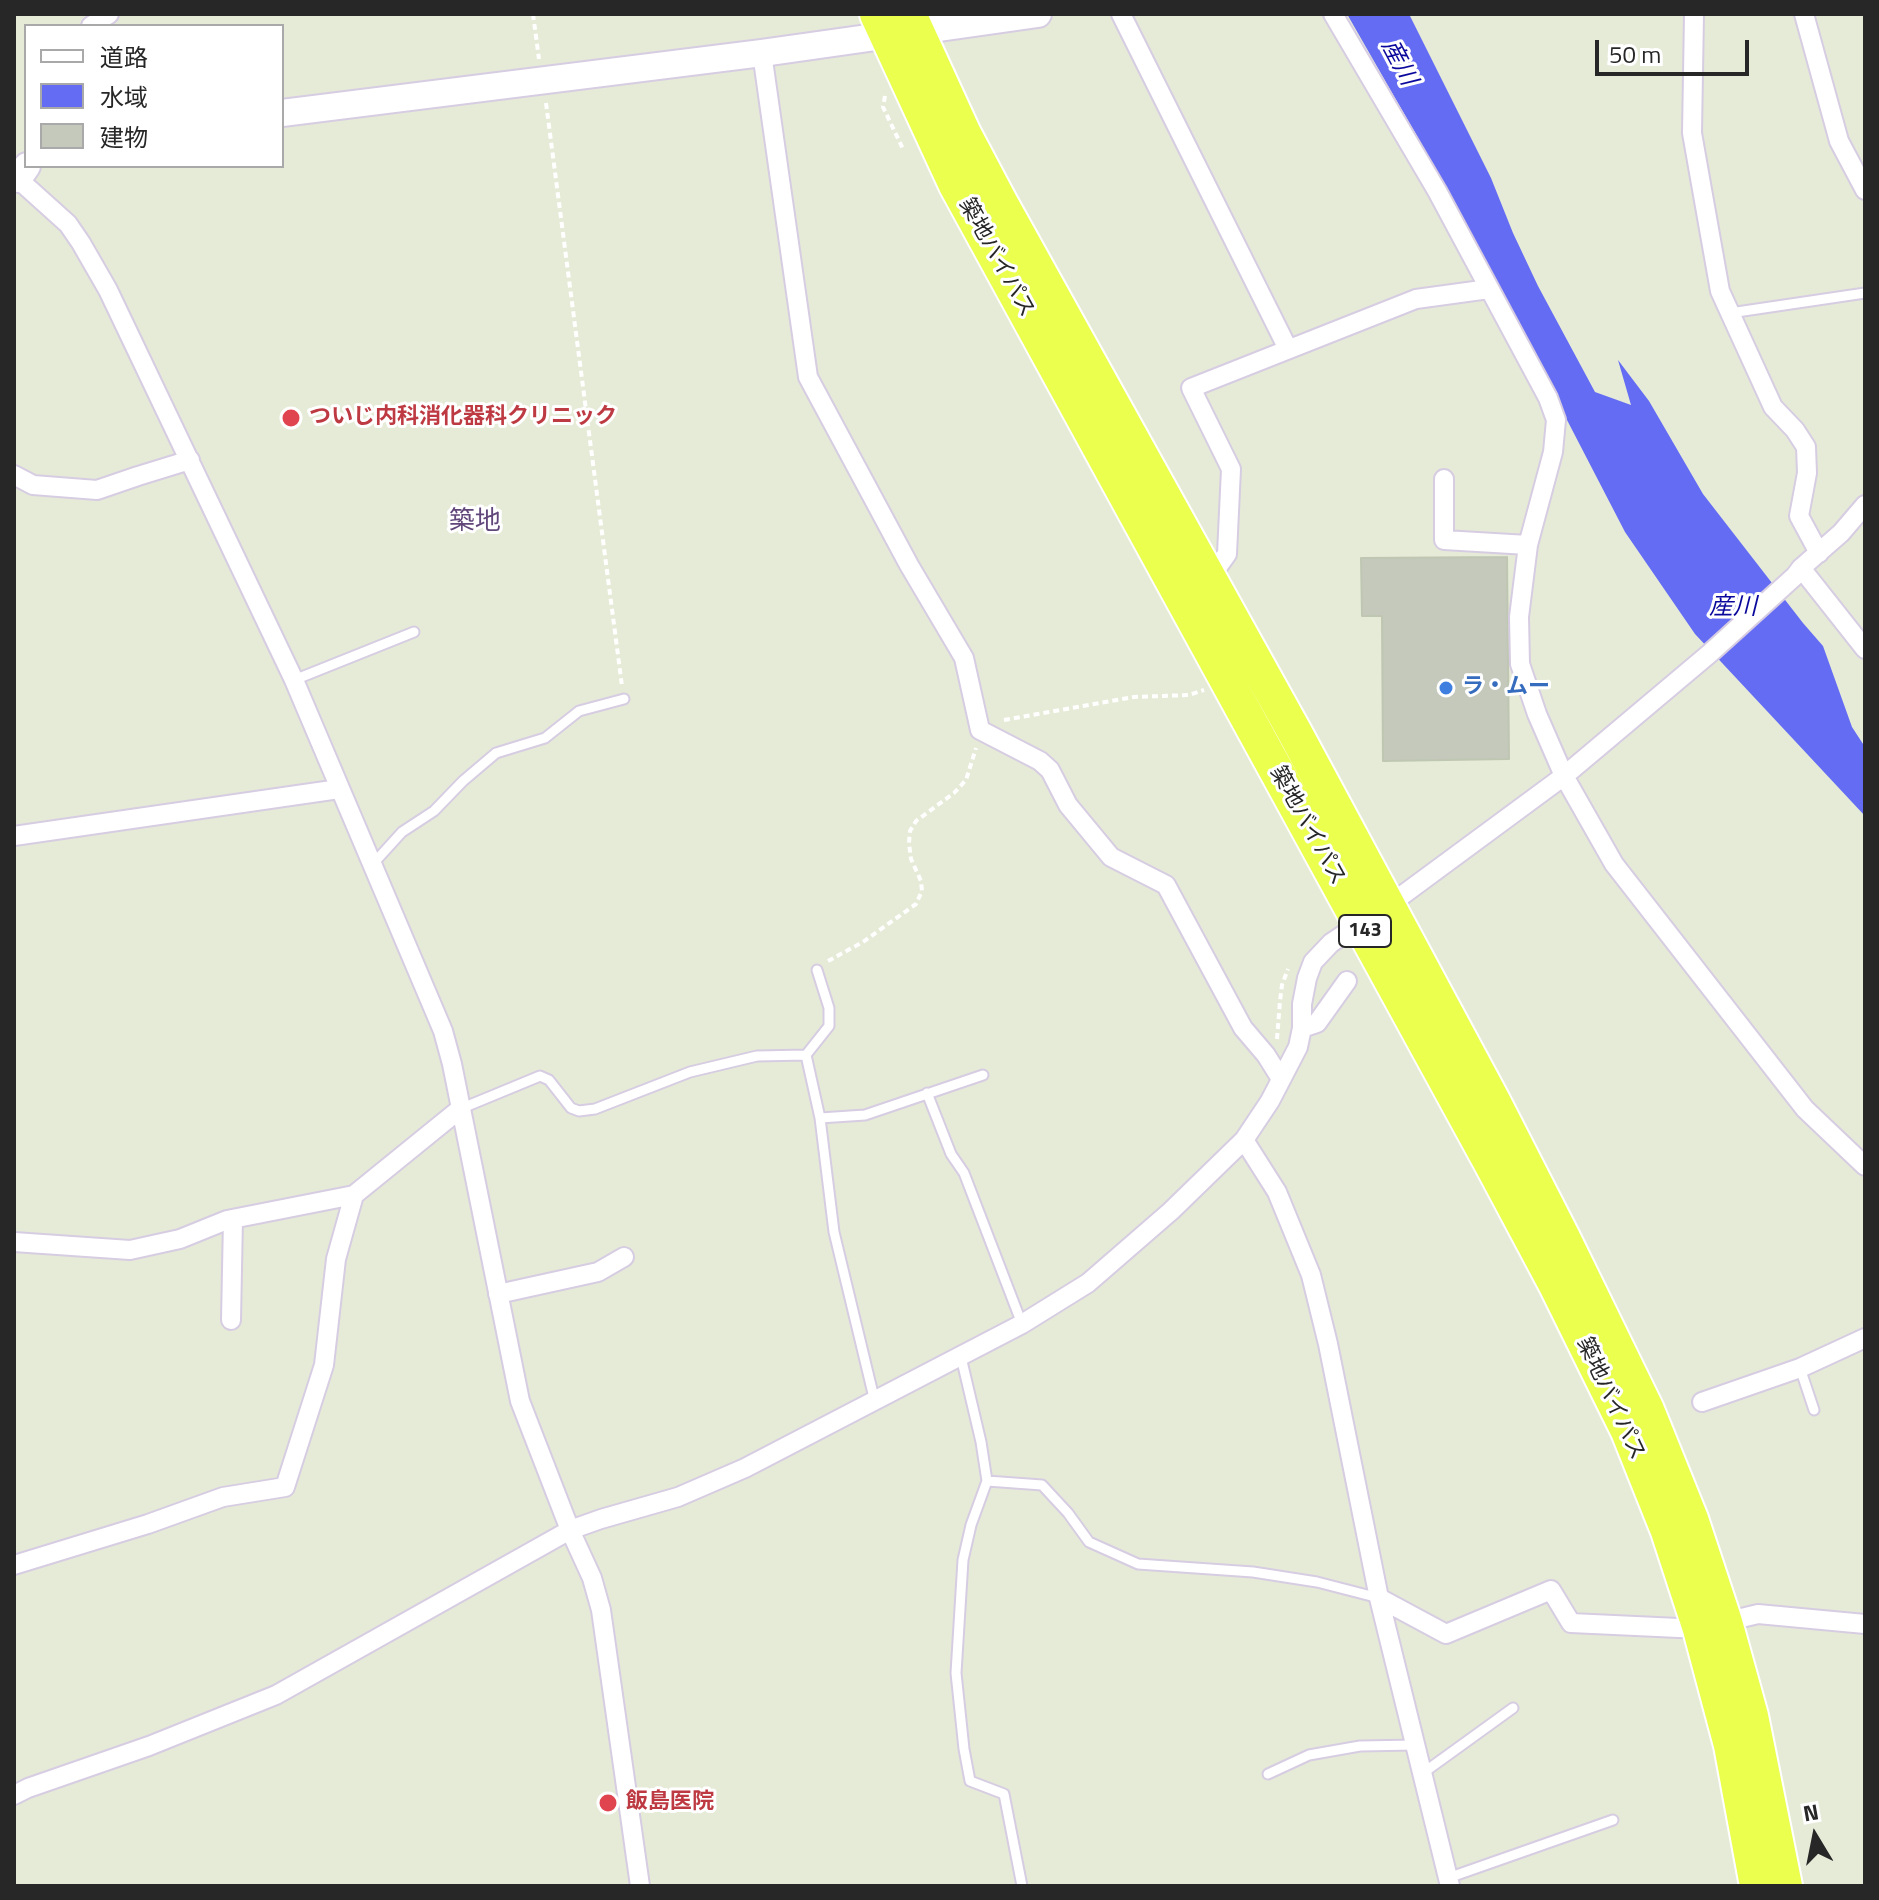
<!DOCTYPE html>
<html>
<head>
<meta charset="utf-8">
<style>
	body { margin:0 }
	#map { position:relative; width:1879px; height:1900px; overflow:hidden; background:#e6ebd8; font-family:"Titillium Web","Noto Sans JP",sans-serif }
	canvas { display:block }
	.frame { position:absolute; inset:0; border:16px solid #272727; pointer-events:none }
	.legend { position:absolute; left:24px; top:24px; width:260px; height:144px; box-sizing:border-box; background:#fff; border:2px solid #a9a9a9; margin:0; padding:10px 14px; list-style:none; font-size:24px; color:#272727 }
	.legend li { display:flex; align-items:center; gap:16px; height:40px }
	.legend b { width:40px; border:2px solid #a9a9a9 }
	.north { position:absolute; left:1775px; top:1796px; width:80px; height:80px; -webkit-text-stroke:6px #fff; paint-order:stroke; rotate:350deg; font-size:22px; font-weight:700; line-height:32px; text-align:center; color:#272727 }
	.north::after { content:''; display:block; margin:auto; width:28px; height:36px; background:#272727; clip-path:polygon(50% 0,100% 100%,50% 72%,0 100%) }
	.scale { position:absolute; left:1595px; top:40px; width:154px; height:36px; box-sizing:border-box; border:4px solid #272727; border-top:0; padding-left:10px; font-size:24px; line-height:28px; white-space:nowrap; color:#272727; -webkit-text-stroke:6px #fff; paint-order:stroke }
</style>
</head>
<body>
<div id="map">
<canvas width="1879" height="1900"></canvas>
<div class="frame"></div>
<ul class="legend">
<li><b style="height:10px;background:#fff"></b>道路</li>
<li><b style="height:22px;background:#646cf4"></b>水域</li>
<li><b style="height:22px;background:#c4c9bb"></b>建物</li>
</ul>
<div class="north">N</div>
<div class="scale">50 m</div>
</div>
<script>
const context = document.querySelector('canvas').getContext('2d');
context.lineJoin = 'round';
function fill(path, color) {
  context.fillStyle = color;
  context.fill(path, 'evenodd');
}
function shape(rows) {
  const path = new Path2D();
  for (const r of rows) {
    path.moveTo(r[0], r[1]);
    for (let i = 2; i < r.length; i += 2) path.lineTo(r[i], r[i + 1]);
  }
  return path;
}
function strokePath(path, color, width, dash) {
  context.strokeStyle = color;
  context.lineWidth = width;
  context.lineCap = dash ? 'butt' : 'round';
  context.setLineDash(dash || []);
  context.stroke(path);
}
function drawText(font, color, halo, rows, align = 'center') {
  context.font = font + ' "Titillium Web","Noto Sans JP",sans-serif';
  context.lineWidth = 6;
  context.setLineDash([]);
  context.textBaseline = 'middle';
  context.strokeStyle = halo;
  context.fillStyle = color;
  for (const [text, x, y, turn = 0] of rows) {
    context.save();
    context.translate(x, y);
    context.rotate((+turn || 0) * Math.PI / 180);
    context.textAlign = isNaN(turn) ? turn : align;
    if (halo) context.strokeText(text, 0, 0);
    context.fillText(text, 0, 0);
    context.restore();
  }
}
fill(shape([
	[1347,14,1409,14,1491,178,1513,233,1538,286,1595,392,1631,405,1618,360,1649,401,1703,494,1803,623,1823,646,1852,727,1865,747,1865,816,1695,634,1625,532,1450,194]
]), '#646cf4');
const building = shape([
	[1507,557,1509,759,1383,761,1382,616,1362,616,1361,558,1507,557]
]);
fill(building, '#c4c9bb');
strokePath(building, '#bfc6b2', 2);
const lane = shape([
	[1730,313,1865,293],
	[294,680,414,632],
	[372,865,402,832,434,811,463,781,496,753,545,738,579,711,624,699],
	[817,970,829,1008,829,1026,806,1055,820,1118,834,1232,875,1402],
	[927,1093,951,1154,964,1173,1022,1324],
	[460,1109,540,1076,549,1080,571,1108,579,1111,595,1109,690,1072,757,1056,806,1055],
	[820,1118,865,1115,983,1075],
	[961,1357,981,1442,987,1481,971,1525,963,1560,956,1673,964,1749,970,1781,1004,1794,1022,1886],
	[1800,1368,1814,1410],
	[987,1481,1042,1485,1068,1513,1089,1542,1138,1564,1253,1572,1317,1582,1379,1598],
	[1423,1773,1513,1708],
	[1268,1774,1309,1755,1360,1746,1415,1745],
	[1448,1878,1613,1820]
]);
const street = shape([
	[1121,14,1288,349],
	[1333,14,1437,191,1548,398,1556,420,1553,452,1528,545,1519,617,1520,664,1537,714,1564,776,1614,864,1805,1109,1865,1166],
	[1694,14,1692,133,1720,291,1773,407,1795,430,1806,447,1807,473,1799,516,1819,553],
	[1804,14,1839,141,1865,190],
	[91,26,109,14],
	[762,53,808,377,909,565,964,658,980,730,1040,761,1050,770,1068,805,1111,857,1166,885,1243,1028,1266,1055,1281,1079],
	[18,179,68,224,81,243,108,290,294,680,443,1031,452,1064,520,1401,570,1530,592,1578,601,1610,640,1886],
	[14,475,33,485,97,490,138,476,190,460],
	[1444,479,1444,540,1528,545],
	[1801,568,1865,649],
	[1209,579,1227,554,1231,469,1191,388,1416,299,1489,289],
	[14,836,339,789],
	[1302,1028,1317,1023,1347,981],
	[1244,1140,1277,1192,1311,1275,1328,1344,1379,1598,1450,1886],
	[14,1242,130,1250,180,1239,227,1220,354,1195,460,1109],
	[498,1294,598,1272,624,1257],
	[231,1320,233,1219],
	[1702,1402,1800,1368,1865,1338],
	[14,1565,148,1524,223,1497,285,1487,324,1365,336,1259,354,1195],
	[1379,1598,1446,1634,1551,1590,1571,1623,1700,1629],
	[1725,1622,1758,1614,1865,1624],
	[14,1795,28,1788,149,1746,276,1695,570,1530,601,1519,678,1497,745,1468,1022,1324,1088,1283,1171,1211,1244,1140,1270,1101,1298,1047,1302,1028,1302,1004,1307,978,1313,962,1331,943,1404,894,1564,776,1709,654,1795,576,1801,568,1841,533,1865,505]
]);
const secondary = shape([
	[282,113,762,53,1038,14],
	[14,176,18,179,27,166]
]);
const highway = shape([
	[877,14,956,185,1491,1163,1556,1285,1628,1431,1668,1531,1700,1629,1731,1745,1757,1886],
	[909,14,964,134,1000,202,1294,731,1493,1101,1563,1238,1647,1410,1691,1519,1725,1622,1751,1716,1785,1886]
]);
strokePath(lane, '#d7cde2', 13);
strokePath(street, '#d7cde2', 22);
strokePath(secondary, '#d7cde2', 30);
strokePath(highway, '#fff', 38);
strokePath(shape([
	[533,14,539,59],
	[885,96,883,107,903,149],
	[546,103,622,686],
	[1004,720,1134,697,1189,695,1204,690],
	[828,961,863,942,916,904,922,891,921,881,911,859,909,843,910,831,916,821,954,793,966,780,976,748],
	[1277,1039,1280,1001,1282,985,1288,969]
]), '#fff', 4, [6, 4]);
strokePath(lane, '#fff', 9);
strokePath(street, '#fff', 18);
strokePath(secondary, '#fff', 26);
strokePath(highway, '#ebff4f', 34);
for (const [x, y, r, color] of [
	[291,418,10,"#e0444e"],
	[1446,688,8,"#3f7fe0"],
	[608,1803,10,"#e0444e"]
]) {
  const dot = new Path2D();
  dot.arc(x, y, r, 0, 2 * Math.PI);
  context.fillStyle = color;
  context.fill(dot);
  strokePath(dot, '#fff', 3);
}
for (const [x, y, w] of [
	[1365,931,52]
]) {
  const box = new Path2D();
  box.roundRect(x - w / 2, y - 16, w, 32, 6);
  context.fillStyle = '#fff';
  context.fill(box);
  strokePath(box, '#272727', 2);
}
drawText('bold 20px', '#272727', null, [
	["143",1365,931]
]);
drawText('22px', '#272727', '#fff', [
	["築地バイパス",996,258,61],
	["築地バイパス",1307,826,61],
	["築地バイパス",1610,1399,65]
]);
drawText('bold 22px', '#be3a42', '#fff', [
	["ついじ内科消化器科クリニック",309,418],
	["飯島医院",626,1803]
], 'left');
drawText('bold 22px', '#366cbe', '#fff', [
	["ラ・ムー",1462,688]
], 'left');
drawText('italic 24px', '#0a079c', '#fff', [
	["産川",1398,63,62],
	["産川",1733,608]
]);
drawText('26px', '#604679', '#fff', [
	["築地",475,523]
]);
</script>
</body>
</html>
